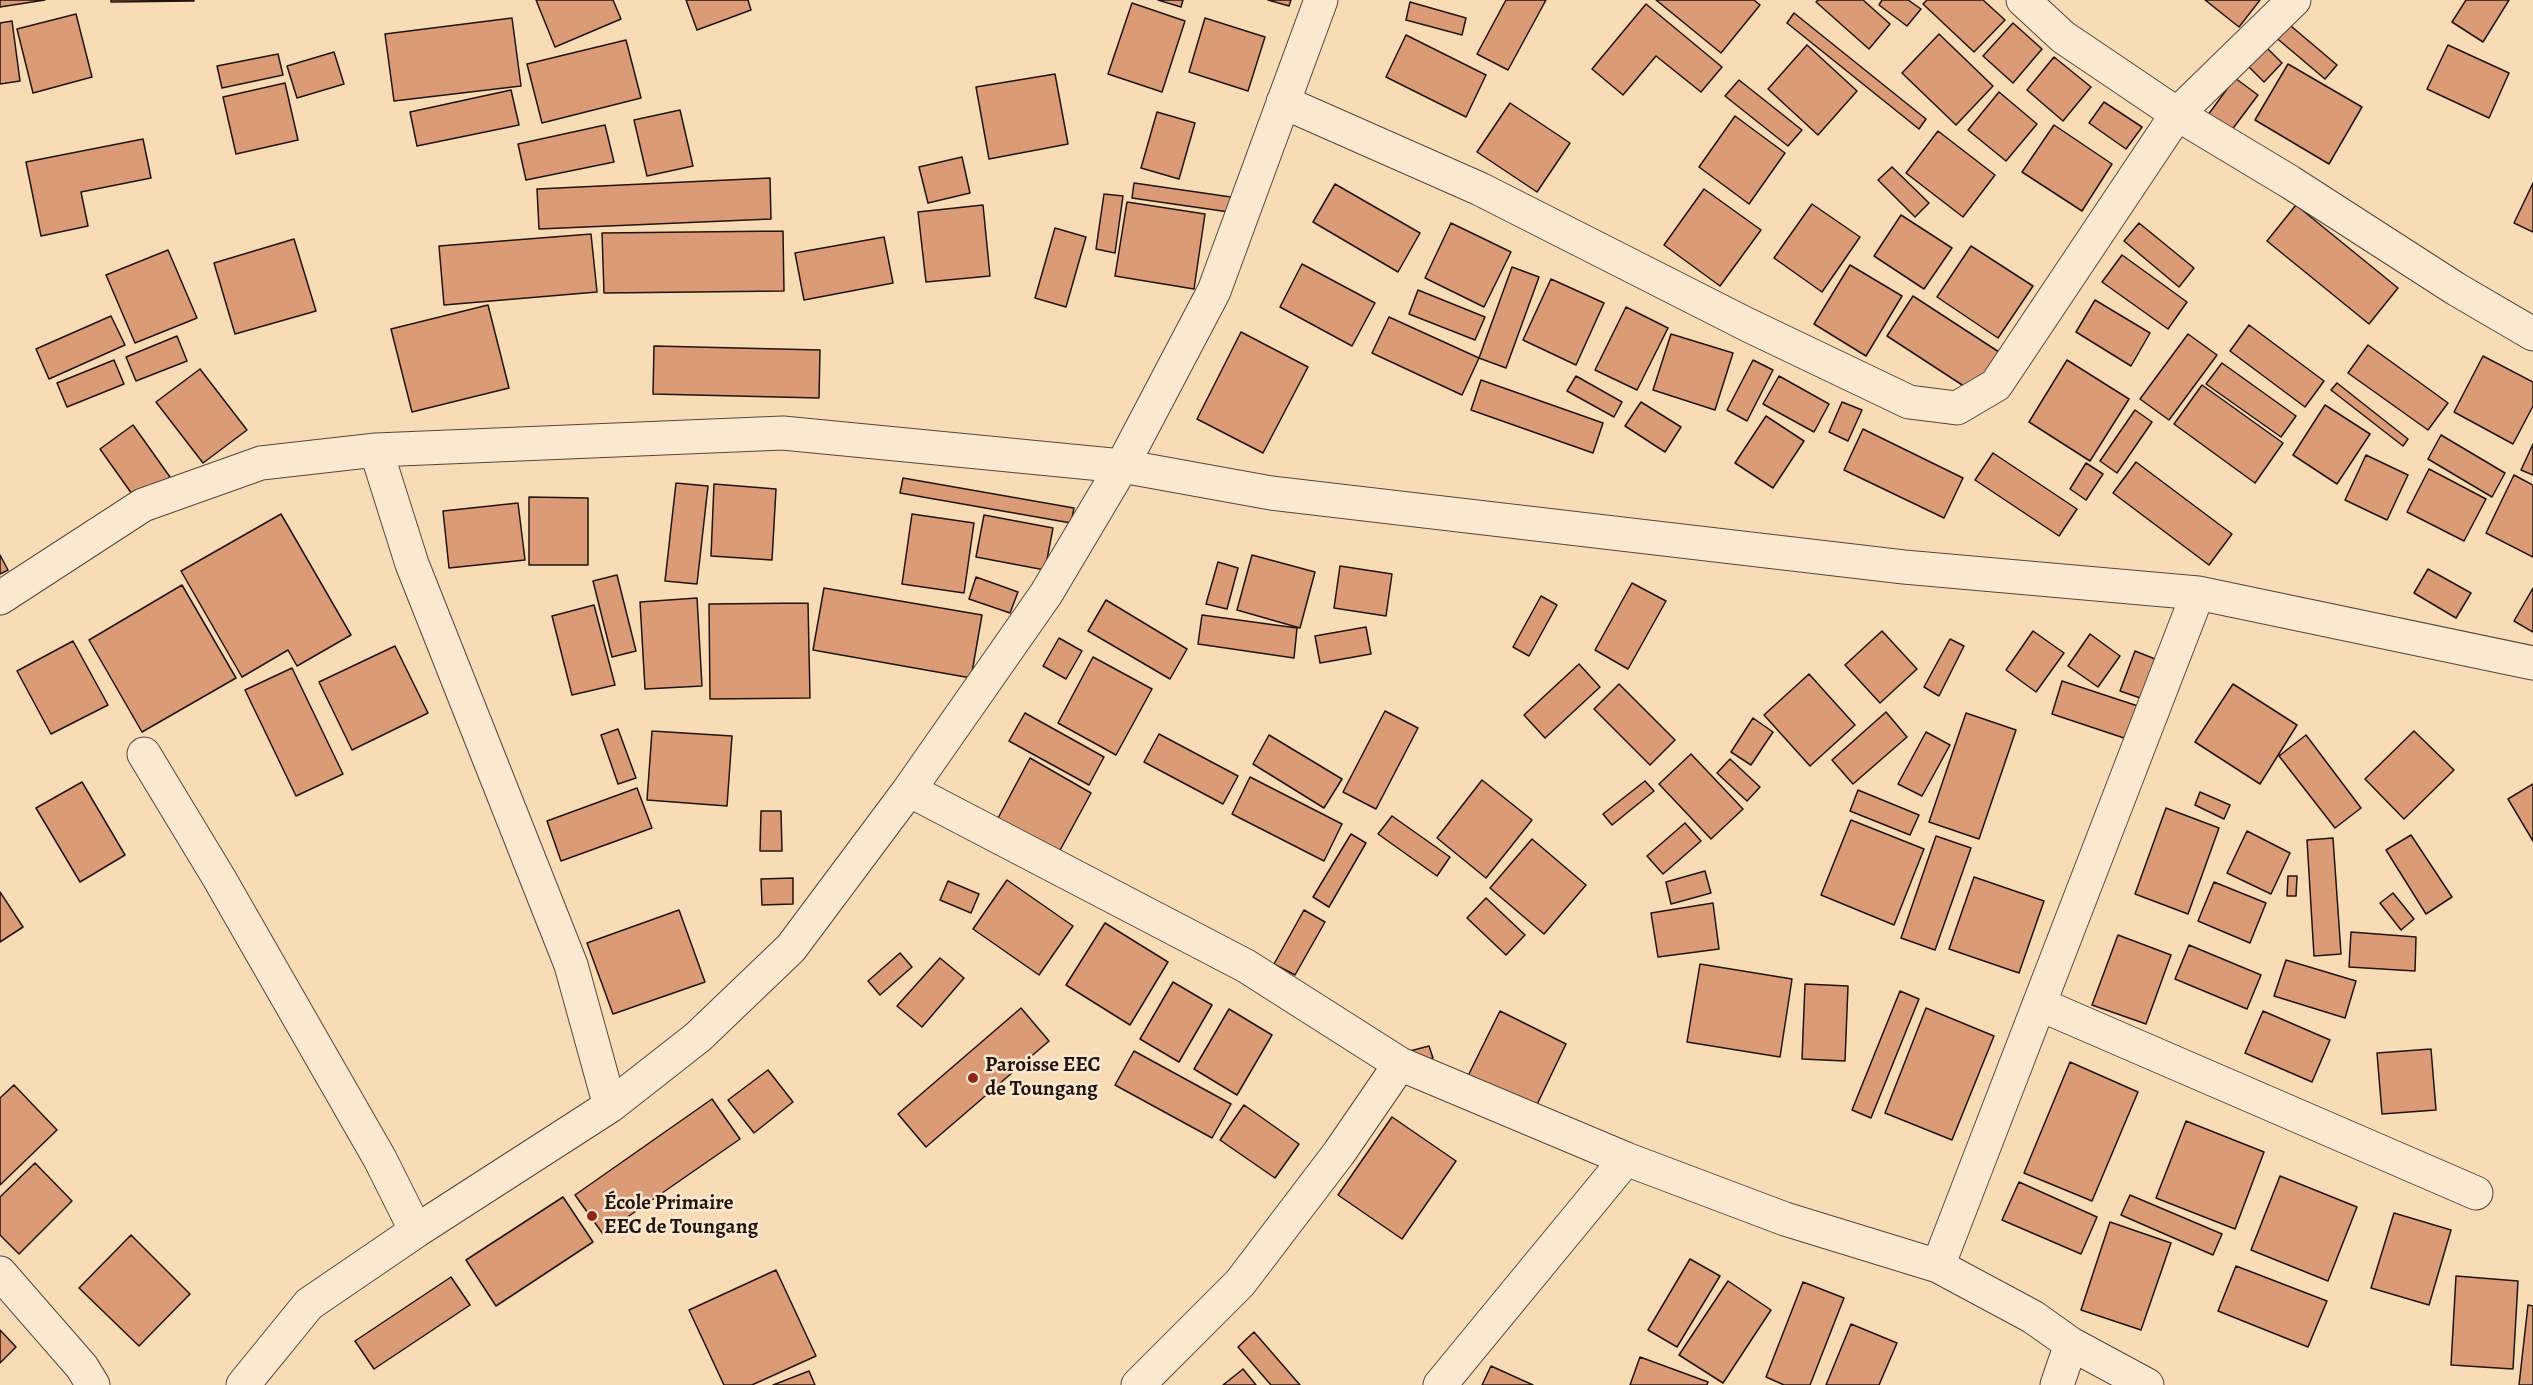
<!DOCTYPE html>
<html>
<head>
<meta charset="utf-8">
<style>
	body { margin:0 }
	canvas { display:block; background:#f7dcb6 }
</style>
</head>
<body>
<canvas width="2533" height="1385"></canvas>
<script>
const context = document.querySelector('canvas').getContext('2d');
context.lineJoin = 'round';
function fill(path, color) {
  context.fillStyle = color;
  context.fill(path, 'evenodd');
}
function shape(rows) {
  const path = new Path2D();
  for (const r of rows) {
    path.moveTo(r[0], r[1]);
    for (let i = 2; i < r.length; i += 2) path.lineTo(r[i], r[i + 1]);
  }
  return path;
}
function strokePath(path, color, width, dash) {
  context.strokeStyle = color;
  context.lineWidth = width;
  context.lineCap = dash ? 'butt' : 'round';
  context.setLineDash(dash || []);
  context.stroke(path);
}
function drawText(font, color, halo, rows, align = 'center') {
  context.font = font + ' Alegreya,serif';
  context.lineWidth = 5;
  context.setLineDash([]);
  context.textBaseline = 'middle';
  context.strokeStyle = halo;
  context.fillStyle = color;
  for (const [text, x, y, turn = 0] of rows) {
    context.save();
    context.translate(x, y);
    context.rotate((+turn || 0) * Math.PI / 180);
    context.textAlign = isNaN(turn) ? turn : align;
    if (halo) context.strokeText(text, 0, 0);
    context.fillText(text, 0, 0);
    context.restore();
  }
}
const building = shape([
	[0,0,45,0,0,7,0,0],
	[111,0,194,0,194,1,111,2,111,0],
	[536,0,613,0,621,19,555,47,536,0],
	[686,0,748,0,751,10,697,30,686,0],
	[1158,0,1183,0,1181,7,1158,0],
	[1268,0,1291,0,1289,6,1268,0],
	[1506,0,1546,0,1508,70,1477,54,1506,0],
	[1656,0,1754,0,1760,5,1721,53,1656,0],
	[1818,0,1863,0,1890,24,1869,49,1816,2,1818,0],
	[1882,0,1908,0,1921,9,1907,26,1879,5,1882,0],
	[1927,0,1983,0,2005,20,1974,52,1923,4,1927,0],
	[2205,0,2260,0,2239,27,2205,0],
	[2466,0,2509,0,2483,42,2452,22,2466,0],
	[1410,2,1466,18,1462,35,1406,20,1410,2],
	[1132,3,1185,21,1162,92,1108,74,1132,3],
	[1646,4,1722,67,1701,92,1656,56,1623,95,1592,69,1646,4],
	[1794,13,1926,119,1919,129,1787,23,1794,13],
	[76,14,92,77,33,93,17,29,76,14],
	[512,18,521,86,394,101,385,34,512,18],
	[1205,18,1265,37,1248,91,1189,72,1205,18],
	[12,21,20,81,0,84,0,23,12,21],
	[2285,21,2337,65,2325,79,2273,35,2285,21],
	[2013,23,2042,49,2013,83,1983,56,2013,23],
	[1939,34,1993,86,1956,125,1902,73,1939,34],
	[1406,35,1486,75,1466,117,1386,77,1406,35],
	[626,40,641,98,542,123,527,64,626,40],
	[1807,45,1857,91,1818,135,1768,89,1807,45],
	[2264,45,2282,63,2264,82,2246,64,2264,45],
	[2448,45,2509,73,2489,118,2427,89,2448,45],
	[334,52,344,84,297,98,287,66,334,52],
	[278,54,283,75,222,88,217,66,278,54],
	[2054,57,2091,87,2063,121,2027,90,2054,57],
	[2288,64,2362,107,2329,164,2255,120,2288,64],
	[1055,74,1068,144,989,159,976,87,1055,74],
	[2235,78,2258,95,2231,131,2208,115,2235,78],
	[1739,80,1802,130,1788,146,1725,96,1739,80],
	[285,83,298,140,236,154,223,97,285,83],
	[511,90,519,125,417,146,410,112,511,90],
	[1999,92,2037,124,2006,161,1968,130,1999,92],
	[2104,102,2142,127,2126,149,2089,123,2104,102],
	[1510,103,1570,143,1537,192,1477,152,1510,103],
	[680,110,693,166,647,176,634,120,680,110],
	[1157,112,1195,123,1179,179,1141,168,1157,112],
	[1735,116,1785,153,1749,204,1699,167,1735,116],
	[605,125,614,162,526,180,518,144,605,125],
	[2054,125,2112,164,2082,211,2022,172,2054,125],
	[1938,131,1995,175,1963,217,1906,173,1938,131],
	[143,139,151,178,81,192,88,226,41,236,26,162,143,139],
	[962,157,970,193,928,203,919,167,962,157],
	[1892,167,1929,203,1915,217,1878,180,1892,167],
	[770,178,771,219,539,229,537,189,770,178],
	[1134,183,1231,197,1229,212,1132,198,1134,183],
	[2533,183,2533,232,2514,223,2533,183],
	[1335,184,1420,233,1398,272,1313,222,1335,184],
	[1704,189,1761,230,1720,286,1664,245,1704,189],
	[1104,194,1123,196,1115,253,1096,249,1104,194],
	[1127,202,1205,214,1194,289,1115,276,1127,202],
	[1812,204,1860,237,1822,292,1774,258,1812,204],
	[983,205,990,276,926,282,918,212,983,205],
	[2296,205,2398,288,2369,324,2267,241,2296,205],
	[1901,215,1952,248,1924,289,1874,256,1901,215],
	[1451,223,1511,252,1484,307,1425,278,1451,223],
	[2139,223,2194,268,2179,287,2124,241,2139,223],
	[1055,228,1086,237,1066,307,1035,298,1055,228],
	[783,231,784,291,604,293,602,233,783,231],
	[591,234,597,292,444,305,439,246,591,234],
	[884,237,893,283,804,300,795,253,884,237],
	[294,239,316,311,235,334,214,263,294,239],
	[1971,246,2033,286,1998,338,1937,297,1971,246],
	[168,250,197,318,135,343,106,275,168,250],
	[2122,255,2187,302,2168,329,2102,282,2122,255],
	[1302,264,1375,303,1352,346,1280,307,1302,264],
	[1850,265,1902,296,1866,356,1814,324,1850,265],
	[1512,267,1539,277,1506,368,1479,358,1512,267],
	[1551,279,1604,303,1576,365,1523,340,1551,279],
	[1418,290,1485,317,1475,340,1409,314,1418,290],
	[1913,296,1999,352,1973,392,1887,336,1913,296],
	[2095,300,2150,333,2131,366,2076,332,2095,300],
	[488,305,509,388,412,412,391,329,488,305],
	[1626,307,1668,328,1637,390,1595,370,1626,307],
	[111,316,125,345,49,379,36,349,111,316],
	[1389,317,1479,358,1462,395,1372,353,1389,317],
	[2249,325,2324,381,2305,407,2230,351,2249,325],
	[1241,332,1308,367,1263,453,1197,419,1241,332],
	[1671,334,1733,353,1715,410,1653,390,1671,334],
	[2188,334,2217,355,2169,420,2140,399,2188,334],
	[177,336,187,361,136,381,126,357,177,336],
	[2368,345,2448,403,2428,430,2348,373,2368,345],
	[654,346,820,350,819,398,653,394,654,346],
	[2483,356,2533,382,2533,406,2513,444,2454,412,2483,356],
	[114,360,124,384,67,407,57,383,114,360],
	[1753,360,1773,370,1747,421,1727,410,1753,360],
	[2067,360,2129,399,2090,461,2029,422,2067,360],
	[2222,363,2296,416,2281,437,2206,384,2222,363],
	[200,369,247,430,203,463,156,402,200,369],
	[1576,376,1622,402,1614,417,1567,391,1576,376],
	[1779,376,1829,404,1814,432,1763,404,1779,376],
	[1481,380,1603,423,1593,453,1471,410,1481,380],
	[2337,383,2408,439,2403,446,2331,390,2337,383],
	[2202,385,2283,443,2255,483,2174,424,2202,385],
	[1641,402,1681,427,1665,452,1625,426,1641,402],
	[1842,402,1862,410,1848,441,1829,432,1842,402],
	[2325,405,2370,434,2337,484,2293,455,2325,405],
	[2135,410,2152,422,2117,473,2100,461,2135,410],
	[1766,416,1804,441,1773,488,1735,463,1766,416],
	[133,425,170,477,137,501,100,449,133,425],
	[1863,429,1963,478,1944,518,1844,470,1863,429],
	[2441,435,2505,473,2492,497,2428,459,2441,435],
	[2533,444,2533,475,2521,470,2533,444],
	[1993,453,2077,509,2059,536,1975,480,1993,453],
	[2366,455,2408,475,2387,520,2345,500,2366,455],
	[2136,462,2232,534,2209,565,2113,493,2136,462],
	[2086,463,2103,474,2086,500,2070,489,2086,463],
	[2429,469,2486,499,2464,541,2407,512,2429,469],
	[2514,475,2533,485,2533,557,2486,533,2514,475],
	[903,478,1074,508,1071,523,900,493,903,478],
	[676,483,708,486,697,584,665,581,676,483],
	[714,484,776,489,772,560,711,556,714,484],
	[529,497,588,498,588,565,529,565,529,497],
	[518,503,525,560,449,568,443,511,518,503],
	[281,514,351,635,297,666,288,650,242,677,181,571,281,514],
	[912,514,974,523,964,593,902,584,912,514],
	[984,515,1053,528,1045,570,976,557,984,515],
	[0,555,8,570,0,574,0,555],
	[1252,555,1315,572,1300,628,1237,610,1252,555],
	[1218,562,1238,568,1227,609,1206,604,1218,562],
	[1340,566,1392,574,1386,616,1334,608,1340,566],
	[2428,569,2471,593,2456,618,2414,593,2428,569],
	[617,575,636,651,612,657,593,581,617,575],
	[976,577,1018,592,1010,613,969,599,976,577],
	[1632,583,1666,601,1628,669,1595,650,1632,583],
	[182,585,236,678,142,732,89,640,182,585],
	[824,588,982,615,971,678,813,650,824,588],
	[2533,588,2533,632,2514,621,2533,588],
	[1541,596,1557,605,1529,656,1513,647,1541,596],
	[697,598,702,686,645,689,640,602,697,598],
	[1106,600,1187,649,1170,679,1088,631,1106,600],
	[808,603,810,698,710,699,709,604,808,603],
	[594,605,615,685,572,695,552,616,594,605],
	[1202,615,1297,628,1294,658,1198,644,1202,615],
	[1366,627,1371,654,1320,663,1315,636,1366,627],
	[1882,631,1917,669,1880,703,1845,665,1882,631],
	[2033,631,2064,653,2036,692,2006,670,2033,631],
	[2090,634,2120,656,2098,687,2068,666,2090,634],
	[1059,638,1082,651,1066,679,1043,666,1059,638],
	[1950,639,1964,646,1939,696,1924,687,1950,639],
	[73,641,108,705,51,734,17,671,73,641],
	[395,646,428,713,352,750,319,682,395,646],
	[2135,651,2160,661,2146,700,2120,691,2135,651],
	[1093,657,1152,689,1116,755,1058,723,1093,657],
	[1579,664,1600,687,1545,738,1524,715,1579,664],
	[292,668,343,774,296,796,245,690,292,668],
	[1809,674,1855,725,1810,766,1764,715,1809,674],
	[2062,681,2147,709,2136,742,2052,714,2062,681],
	[1619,684,1675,740,1650,765,1594,709,1619,684],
	[2233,684,2297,725,2260,784,2195,742,2233,684],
	[1385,711,1418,728,1376,809,1343,792,1385,711],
	[1886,712,1907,737,1853,784,1832,760,1886,712],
	[1025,713,1104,757,1089,785,1009,741,1025,713],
	[1966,713,2016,730,1979,839,1929,822,1966,713],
	[1753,718,1773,732,1751,765,1731,752,1753,718],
	[618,729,636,778,618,784,601,735,618,729],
	[652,731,732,736,727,806,647,800,652,731],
	[2414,731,2454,770,2404,819,2365,779,2414,731],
	[1926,732,1950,745,1922,796,1898,784,1926,732],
	[1159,734,1238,776,1223,804,1144,762,1159,734],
	[1269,735,1342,779,1324,808,1253,764,1269,735],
	[2306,735,2361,808,2335,828,2279,756,2306,735],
	[1691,754,1743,809,1711,839,1659,784,1691,754],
	[1030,758,1091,793,1058,854,997,820,1030,758],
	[1730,759,1760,787,1747,801,1717,773,1730,759],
	[1250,777,1342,824,1324,861,1232,814,1250,777],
	[1482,780,1532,820,1486,878,1437,838,1482,780],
	[1645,781,1654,791,1612,825,1603,814,1645,781],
	[82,782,125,855,80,882,36,808,82,782],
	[2533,784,2533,841,2508,799,2533,784],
	[637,788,652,828,561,861,547,821,637,788],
	[1858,790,1919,815,1910,835,1850,811,1858,790],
	[2200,792,2230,805,2224,819,2195,805,2200,792],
	[2166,808,2219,828,2188,914,2135,894,2166,808],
	[761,811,781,811,782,851,760,851,761,811],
	[1392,816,1450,857,1437,876,1378,834,1392,816],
	[1851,820,1924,849,1894,925,1821,895,1851,820],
	[1685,823,1701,841,1663,874,1647,856,1685,823],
	[2247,831,2290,853,2271,894,2227,873,2247,831],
	[1351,834,1366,843,1329,907,1313,897,1351,834],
	[2411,835,2452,897,2426,914,2386,850,2411,835],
	[1936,836,1971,848,1935,950,1901,938,1936,836],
	[2333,838,2341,954,2314,956,2307,840,2333,838],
	[1532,839,1586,885,1544,934,1490,888,1532,839],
	[1705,871,1711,893,1671,904,1666,882,1705,871],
	[2288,876,2297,876,2296,896,2287,896,2288,876],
	[1974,877,2044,901,2019,973,1949,949,1974,877],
	[793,878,793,904,762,905,761,879,793,878],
	[1007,880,1073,926,1039,975,973,929,1007,880],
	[948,881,979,894,971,913,940,900,948,881],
	[2214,882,2266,903,2250,943,2198,921,2214,882],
	[0,892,23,927,0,942,0,892],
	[2393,893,2414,919,2401,930,2380,903,2393,893],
	[1486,898,1525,935,1506,955,1467,918,1486,898],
	[1713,903,1719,949,1658,957,1651,913,1713,903],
	[679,910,705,982,613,1014,587,943,679,910],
	[1304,910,1325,922,1295,975,1274,964,1304,910],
	[1105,923,1168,962,1130,1025,1066,985,1105,923],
	[2351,932,2416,937,2415,971,2349,967,2351,932],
	[2118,935,2171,955,2146,1024,2092,1005,2118,935],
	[2189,945,2261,975,2247,1009,2175,979,2189,945],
	[900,953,912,967,880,995,868,981,900,953],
	[940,958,964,978,922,1027,897,1006,940,958],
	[2286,960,2356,981,2345,1018,2274,996,2286,960],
	[1700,964,1792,979,1780,1057,1687,1042,1700,964],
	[1173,982,1212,1005,1179,1062,1140,1039,1173,982],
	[1805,984,1848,986,1845,1061,1802,1059,1805,984],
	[1900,991,1919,999,1871,1118,1852,1110,1900,991],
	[1021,1008,1049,1041,926,1147,898,1114,1021,1008],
	[1926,1008,1994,1036,1952,1140,1885,1113,1926,1008],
	[1229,1009,1272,1035,1237,1095,1194,1069,1229,1009],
	[1500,1011,1566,1044,1531,1117,1464,1084,1500,1011],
	[2263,1011,2330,1040,2312,1082,2245,1053,2263,1011],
	[1429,1046,1433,1058,1410,1065,1406,1052,1429,1046],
	[2431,1049,2436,1110,2382,1114,2377,1053,2431,1049],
	[1134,1051,1231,1104,1212,1138,1115,1085,1134,1051],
	[2070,1062,2138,1092,2092,1201,2024,1173,2070,1062],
	[768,1070,793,1102,754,1133,728,1100,768,1070],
	[14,1085,57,1130,0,1185,0,1098,14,1085],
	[712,1099,740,1139,603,1234,575,1195,712,1099],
	[1244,1105,1299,1144,1275,1178,1220,1140,1244,1105],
	[1392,1117,1456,1161,1402,1239,1338,1195,1392,1117],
	[2186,1121,2264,1152,2235,1229,2156,1198,2186,1121],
	[35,1163,72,1201,19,1254,0,1235,0,1197,35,1163],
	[2280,1176,2357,1207,2328,1281,2251,1250,2280,1176],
	[2019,1182,2097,1217,2081,1254,2002,1220,2019,1182],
	[2130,1195,2222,1234,2213,1255,2121,1215,2130,1195],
	[563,1197,593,1242,496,1306,466,1260,563,1197],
	[2394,1213,2451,1230,2429,1305,2371,1288,2394,1213],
	[2110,1222,2171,1243,2141,1330,2081,1310,2110,1222],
	[131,1235,190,1294,139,1346,79,1288,131,1235],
	[1690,1259,1720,1276,1677,1347,1648,1330,1690,1259],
	[2236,1266,2327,1301,2308,1347,2218,1311,2236,1266],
	[776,1270,816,1356,752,1385,724,1385,689,1310,776,1270],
	[2456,1276,2518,1281,2513,1369,2451,1365,2456,1276],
	[451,1277,470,1305,374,1369,355,1341,451,1277],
	[1728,1281,1771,1310,1723,1383,1679,1355,1728,1281],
	[1803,1282,1844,1298,1810,1385,1784,1385,1766,1377,1803,1282],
	[2528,1305,2533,1306,2533,1385,2519,1385,2528,1305],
	[1851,1324,1897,1343,1879,1385,1826,1385,1851,1324],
	[0,1330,16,1347,0,1363,0,1330],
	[1254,1332,1300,1385,1271,1385,1238,1347,1254,1332],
	[1640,1357,1708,1382,1707,1385,1630,1385,1640,1357],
	[1491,1366,1533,1385,1482,1385,1491,1366],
	[1243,1369,1256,1385,1223,1385,1243,1369],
	[809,1371,815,1385,773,1385,809,1371]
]);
fill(building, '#db9b76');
strokePath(building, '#22130e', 1.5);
const minor = shape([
	[2023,0,2063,37,2177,114,2290,182,2456,289,2533,334],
	[1283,102,1480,189,1748,325,1909,402,1957,408,1996,385,2177,114,2294,0],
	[376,450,412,564,571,965,610,1106],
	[0,598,143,505,261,463,376,450,783,433,1122,466,1271,493,1904,567,2198,593,2533,663],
	[144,754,219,878,380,1159,416,1231],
	[909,790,1246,966,1400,1064,1626,1159,1785,1219,1938,1266,2033,1317,2071,1344,2147,1385],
	[2039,1004,2476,1193],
	[1938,1266,2198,593],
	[0,1273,82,1367,93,1385],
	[243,1385,309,1304,416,1231,610,1106,698,1037,791,948,909,790,1046,594,1122,466,1214,291,1321,0],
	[1138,1385,1240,1283,1339,1153,1400,1064],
	[1440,1385,1626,1159],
	[2057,1385,2071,1344]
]);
strokePath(minor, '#574538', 35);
strokePath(minor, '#fae8d0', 33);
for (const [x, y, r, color] of [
	[973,1078,6,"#8f2418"],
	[592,1216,6,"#8f2418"]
]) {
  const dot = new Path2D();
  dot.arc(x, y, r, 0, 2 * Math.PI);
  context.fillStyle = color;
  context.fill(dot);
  strokePath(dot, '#fae8d0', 2);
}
drawText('bold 21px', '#22130e', '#fae8d0', [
	["Paroisse EEC",985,1066],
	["de Toungang",985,1090],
	["École Primaire",604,1204],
	["EEC de Toungang",604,1228]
], 'left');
</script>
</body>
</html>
